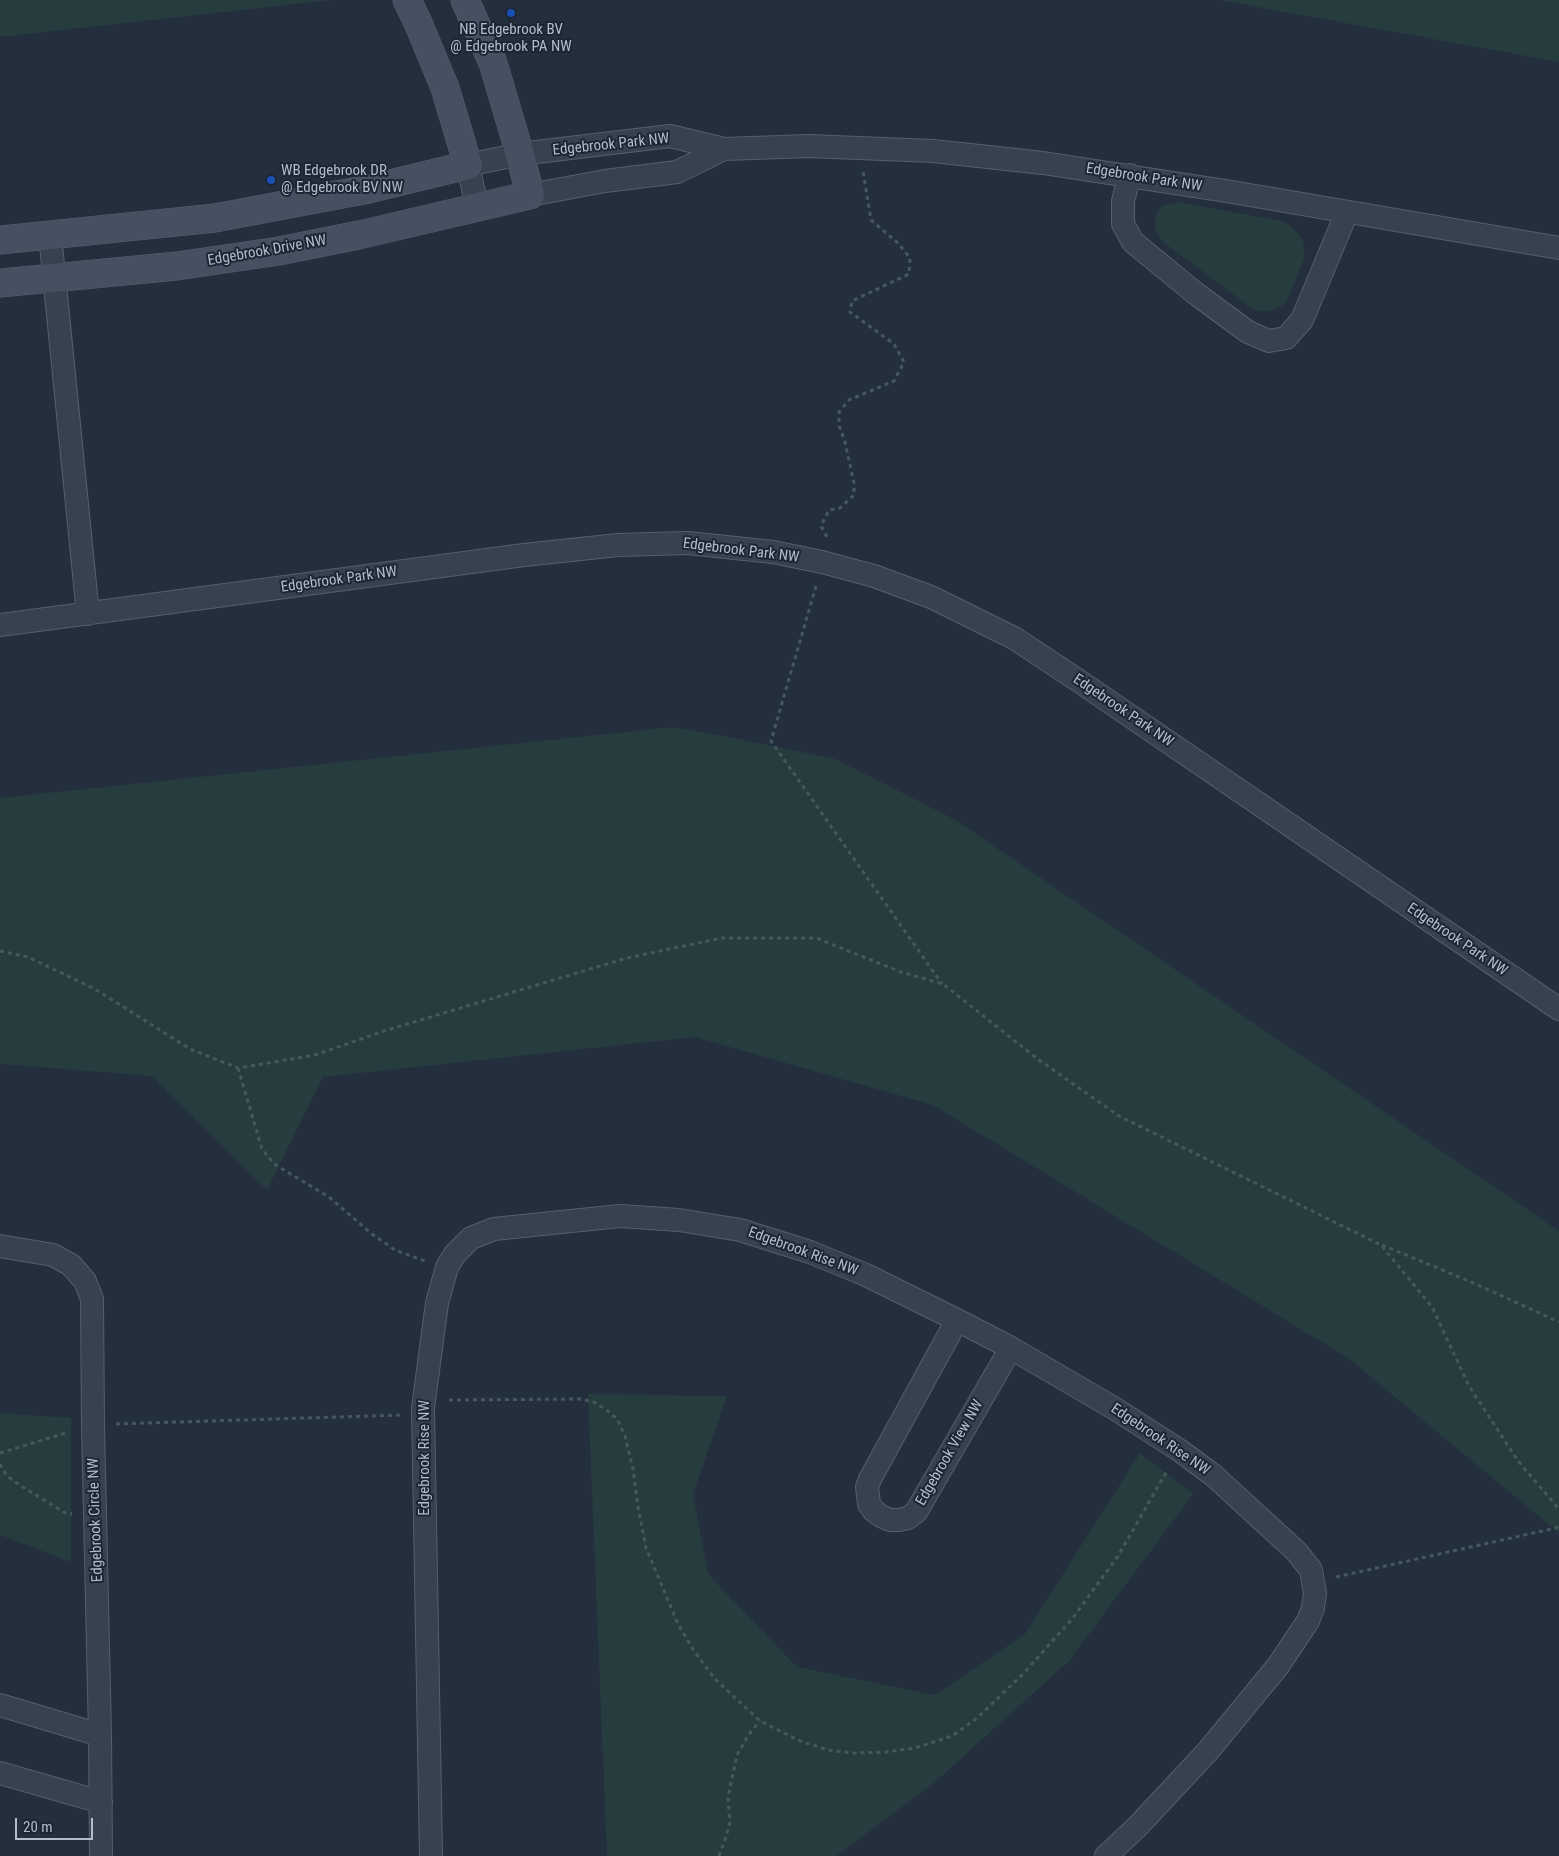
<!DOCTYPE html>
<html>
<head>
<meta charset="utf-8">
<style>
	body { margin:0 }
	#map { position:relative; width:1559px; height:1856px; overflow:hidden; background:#242f3e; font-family:"Roboto Condensed",sans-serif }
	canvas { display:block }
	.scale { position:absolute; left:15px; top:1818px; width:78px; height:22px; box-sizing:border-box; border:2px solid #b4bcc9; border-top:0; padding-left:6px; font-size:15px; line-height:18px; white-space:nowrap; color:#b4bcc9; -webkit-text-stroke:4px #1d2633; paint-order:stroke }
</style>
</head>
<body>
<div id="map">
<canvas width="1559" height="1856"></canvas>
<div class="scale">20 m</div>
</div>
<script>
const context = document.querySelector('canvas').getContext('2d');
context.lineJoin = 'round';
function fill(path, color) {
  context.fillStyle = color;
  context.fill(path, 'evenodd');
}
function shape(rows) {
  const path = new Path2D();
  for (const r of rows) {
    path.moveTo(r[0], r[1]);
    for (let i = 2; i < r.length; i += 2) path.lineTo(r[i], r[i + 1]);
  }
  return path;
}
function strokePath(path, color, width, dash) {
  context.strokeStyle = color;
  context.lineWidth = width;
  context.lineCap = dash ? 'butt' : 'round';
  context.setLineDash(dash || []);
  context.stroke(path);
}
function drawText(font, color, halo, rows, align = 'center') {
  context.font = font + ' "Roboto Condensed",sans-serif';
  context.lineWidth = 4;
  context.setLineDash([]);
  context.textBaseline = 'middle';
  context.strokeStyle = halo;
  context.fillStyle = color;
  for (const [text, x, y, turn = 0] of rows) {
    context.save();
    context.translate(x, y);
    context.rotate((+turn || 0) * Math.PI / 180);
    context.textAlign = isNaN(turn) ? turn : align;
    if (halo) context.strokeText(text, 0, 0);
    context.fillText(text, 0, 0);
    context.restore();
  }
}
fill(shape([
	[0,0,331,0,0,37],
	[1219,0,1559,0,1559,62],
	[1178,202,1282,221,1291,226,1303,240,1305,257,1288,299,1283,305,1269,311,1261,311,1253,309,1163,242,1155,230,1155,216,1164,205],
	[673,727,744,740,835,759,954,819,1559,1231,1559,1533,1348,1358,933,1105,695,1037,323,1077,267,1190,152,1076,0,1064,0,798],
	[588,1394,727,1396,693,1494,708,1574,797,1667,935,1695,1025,1634,1140,1453,1193,1494,1069,1661,935,1782,836,1856,607,1856],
	[0,1413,71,1418,71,1562,0,1535]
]), '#263c3f');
const street = shape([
	[1130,175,1123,201,1123,224,1133,242,1195,293,1248,332,1269,341,1286,338,1302,320,1347,212],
	[530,195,605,181,677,172,724,149],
	[477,207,468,165,520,154,670,136,724,149,809,146,933,151,1043,163,1226,191,1559,248],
	[50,235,88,614],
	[0,625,524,555,618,545,688,543,773,552,822,562,874,576,931,597,1014,638,1079,681,1559,1009],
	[0,1246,53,1255,71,1265,85,1281,92,1299,93,1426,100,1735,101,1856],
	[957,1320,870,1479,867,1487,869,1504,874,1511,881,1516,890,1520,899,1520,908,1518,916,1512,1011,1348],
	[0,1705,100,1735],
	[0,1773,101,1802],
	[431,1856,423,1408,437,1303,447,1267,455,1254,471,1238,494,1229,620,1216,679,1220,740,1230,810,1252,866,1275,957,1320,1011,1348,1117,1410,1179,1450,1213,1475,1297,1552,1303,1560,1311,1570,1315,1593,1313,1608,1308,1621,1278,1666,1208,1751,1137,1827,1106,1856]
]);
const secondary = shape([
	[0,240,215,218,369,189,468,165,445,88,419,25,407,0],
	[0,283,177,266,279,251,359,235,530,195,520,154,493,63,465,0]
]);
strokePath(street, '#565f6c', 24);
strokePath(secondary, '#565f6c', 29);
strokePath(shape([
	[827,537,821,526,829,510,840,508,854,495,854,483,845,442,839,425,839,412,849,400,894,381,904,362,894,344,850,312,852,301,909,274,910,258,899,244,871,220,863,171],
	[816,586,771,741,942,984],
	[0,951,28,957,95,989,190,1049,238,1068,315,1055,384,1031,627,958,722,938,816,938,901,972,943,984,1039,1060,1119,1116,1381,1245,1432,1307,1469,1386,1518,1461,1559,1509],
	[238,1068,262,1149,274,1164,329,1197,372,1234,395,1250,425,1261],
	[1382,1245,1469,1281,1559,1322],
	[449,1400,582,1399,596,1403,608,1411,617,1419,625,1436,633,1469,638,1507,646,1548,678,1624,694,1651,715,1679,760,1721,800,1741,828,1750,853,1753,886,1752,915,1748,952,1736,977,1718,1023,1674,1072,1619,1118,1556,1168,1469],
	[116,1424,400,1415],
	[0,1453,69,1432],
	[0,1464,7,1476,21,1486,67,1514,72,1514],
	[1336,1577,1556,1528,1559,1526],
	[719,1856,726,1837,730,1822,728,1797,737,1755,749,1734,760,1721]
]), '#44595c', 3, [4, 4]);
strokePath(street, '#38414e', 22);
strokePath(secondary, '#465061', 28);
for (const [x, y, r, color] of [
	[511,13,5,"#1a4fb4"],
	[271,180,5,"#1a4fb4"]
]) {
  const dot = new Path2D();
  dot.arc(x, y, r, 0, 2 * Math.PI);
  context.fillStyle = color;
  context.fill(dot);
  strokePath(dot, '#1d2633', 2);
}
drawText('15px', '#b4bcc9', '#1d2633', [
	["NB Edgebrook BV",511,30],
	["@ Edgebrook PA NW",511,47],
	["WB Edgebrook DR",281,171,"left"],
	["@ Edgebrook BV NW",281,188,"left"]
]);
drawText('15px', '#b4bcc9', '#1d2633', [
	["Edgebrook Park NW",611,145,-6],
	["Edgebrook Park NW",1144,178,9],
	["Edgebrook Drive NW",267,251,-10],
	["Edgebrook Park NW",741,551,7],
	["Edgebrook Park NW",339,580,-8],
	["Edgebrook Park NW",1123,711,34],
	["Edgebrook Park NW",1457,940,34],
	["Edgebrook Rise NW",803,1252,20],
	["Edgebrook Rise NW",1160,1440,34],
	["Edgebrook View NW",950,1453,-60],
	["Edgebrook Rise NW",425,1458,-90],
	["Edgebrook Circle NW",96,1520,-92]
]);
</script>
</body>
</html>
